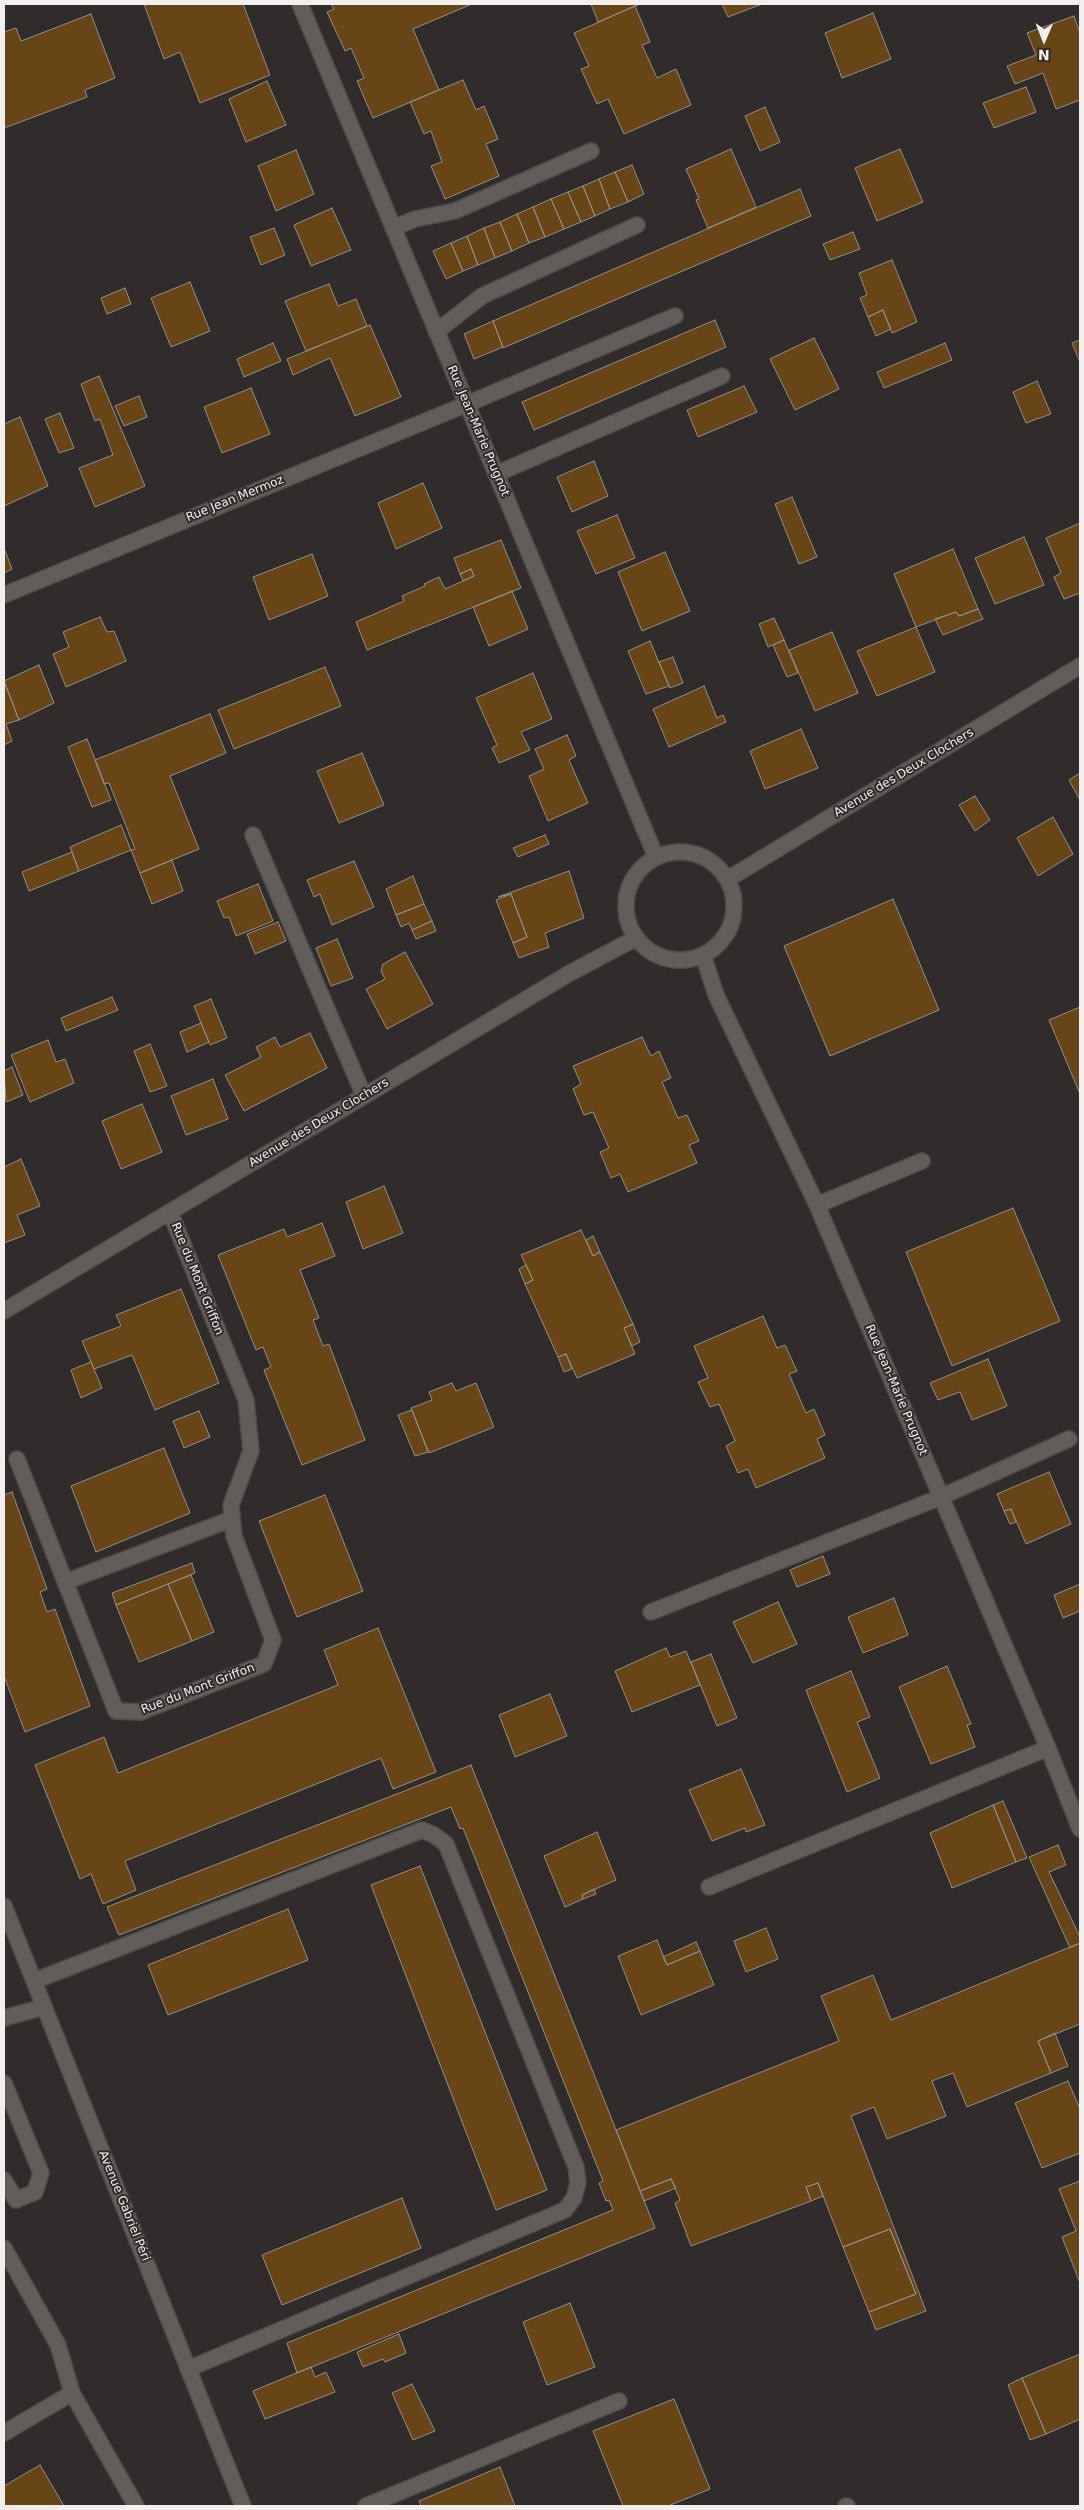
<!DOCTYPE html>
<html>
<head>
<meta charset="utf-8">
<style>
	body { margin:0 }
	#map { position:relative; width:1084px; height:2510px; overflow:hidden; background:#2f2c2b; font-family:"DejaVu Sans",sans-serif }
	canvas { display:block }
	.frame { position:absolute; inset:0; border:5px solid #f2f0ef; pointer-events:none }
	.north { position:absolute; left:1019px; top:15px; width:50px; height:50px; -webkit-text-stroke:4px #2f2c2b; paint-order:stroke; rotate:181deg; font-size:14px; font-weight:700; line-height:20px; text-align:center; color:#f2f0ef }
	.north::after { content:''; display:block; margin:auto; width:18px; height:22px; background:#f2f0ef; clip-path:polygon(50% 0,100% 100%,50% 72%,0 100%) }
</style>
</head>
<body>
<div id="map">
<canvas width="1084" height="2510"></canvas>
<div class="frame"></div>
<div class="north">N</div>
</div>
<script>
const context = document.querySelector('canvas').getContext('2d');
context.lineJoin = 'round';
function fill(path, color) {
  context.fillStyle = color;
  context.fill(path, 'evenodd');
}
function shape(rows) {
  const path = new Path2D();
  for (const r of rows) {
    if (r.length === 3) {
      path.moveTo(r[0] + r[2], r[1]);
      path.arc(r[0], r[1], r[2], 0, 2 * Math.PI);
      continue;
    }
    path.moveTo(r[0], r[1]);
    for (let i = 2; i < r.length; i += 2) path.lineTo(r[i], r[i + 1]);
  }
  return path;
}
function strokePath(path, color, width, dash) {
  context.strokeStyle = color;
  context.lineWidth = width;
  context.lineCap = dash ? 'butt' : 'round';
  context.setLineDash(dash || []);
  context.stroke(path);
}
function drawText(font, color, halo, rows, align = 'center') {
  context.font = font + ' "DejaVu Sans",sans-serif';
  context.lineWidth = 4;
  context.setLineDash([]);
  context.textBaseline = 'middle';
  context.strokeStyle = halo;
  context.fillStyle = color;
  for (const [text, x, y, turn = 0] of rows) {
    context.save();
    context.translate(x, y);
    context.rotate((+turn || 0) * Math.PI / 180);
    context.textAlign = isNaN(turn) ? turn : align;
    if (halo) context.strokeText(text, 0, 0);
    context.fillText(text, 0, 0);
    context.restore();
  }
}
const building = shape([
	[144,4,243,4,270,75,200,103,180,52,164,59,144,4],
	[331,4,472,4,413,29,439,90,373,118,357,81,364,78,351,48,345,51,327,12,334,9,331,4],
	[591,4,640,4,598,22,591,4],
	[722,4,762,4,728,17,722,4],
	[635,6,650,42,642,45,657,78,676,69,691,105,624,134,608,99,597,104,581,69,589,66,574,33,635,6],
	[873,13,891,59,842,78,825,33,873,13],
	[91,14,115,78,85,90,87,97,4,128,4,32,16,28,21,41,91,14],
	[1074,16,1080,33,1080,100,1056,109,1043,73,1015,84,1007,66,1036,55,1027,33,1074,16],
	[463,80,476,110,484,106,498,139,486,144,499,176,445,199,431,166,442,162,431,131,424,134,410,102,463,80],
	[267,81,286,125,246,142,229,99,267,81],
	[1026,87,1036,112,994,128,983,103,1026,87],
	[765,107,780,142,760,151,745,116,765,107],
	[731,149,756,207,708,228,696,200,699,199,686,169,731,149],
	[900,149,923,202,877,221,855,168,900,149],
	[296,150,314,194,276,211,258,166,296,150],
	[632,165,644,194,628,202,615,172,632,165],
	[615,172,628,202,610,209,599,179,615,172],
	[599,179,610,209,595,216,583,186,599,179],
	[583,186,595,216,581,222,568,192,583,186],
	[800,189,811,216,503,348,493,321,800,189],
	[568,192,581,222,564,229,551,199,568,192],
	[551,199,564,229,545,237,533,207,551,199],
	[533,207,545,237,529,243,517,214,533,207],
	[332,208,351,250,311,266,294,225,332,208],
	[517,214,529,243,512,251,500,222,517,214],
	[500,222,512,251,495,258,484,228,500,222],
	[274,228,285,255,261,265,250,237,274,228],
	[484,228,495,258,478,265,467,236,484,228],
	[853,232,860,249,830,260,823,244,853,232],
	[467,236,478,265,463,271,451,243,467,236],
	[451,243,463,271,446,279,433,251,451,243],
	[892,260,917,322,892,333,883,310,868,317,860,298,867,295,859,273,892,260],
	[190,282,210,331,171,347,151,298,190,282],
	[329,284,338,306,356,299,367,326,306,351,285,301,329,284],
	[125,288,131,304,107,314,101,298,125,288],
	[883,310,891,329,876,336,868,317,883,310],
	[715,320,726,347,534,430,522,402,715,320],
	[493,321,503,347,474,359,464,334,493,321],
	[370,325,401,397,355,416,330,358,293,375,287,359,370,325],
	[814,338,839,389,795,410,770,359,814,338],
	[1080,340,1080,362,1072,343,1080,340],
	[273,343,281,361,244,377,237,359,273,343],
	[945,343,952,360,884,388,877,372,945,343],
	[99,376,145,486,95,507,79,468,113,455,100,419,95,421,81,384,99,376],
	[1037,381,1051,414,1026,423,1013,392,1037,381],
	[744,386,757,412,698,437,687,410,744,386],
	[251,388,270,434,222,453,204,407,251,388],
	[139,396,147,417,124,426,115,406,139,396],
	[60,413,74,448,59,453,45,419,60,413],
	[20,417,48,486,4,506,4,424,20,417],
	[594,461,608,496,572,512,557,477,594,461],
	[423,483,442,528,396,549,378,503,423,483],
	[792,497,817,557,799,564,775,504,792,497],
	[617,515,635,558,596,574,577,531,617,515],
	[1080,523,1080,593,1064,599,1054,577,1061,573,1046,538,1080,523],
	[1024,537,1044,585,995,604,975,558,1024,537],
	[501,540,521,588,367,650,356,622,404,601,402,596,425,586,424,584,439,577,445,589,474,576,471,569,460,574,454,558,501,540],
	[4,548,12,569,4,573,4,548],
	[953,549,978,609,959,616,956,612,916,627,894,574,953,549],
	[665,552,690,611,642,631,618,572,665,552],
	[312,554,328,596,269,620,253,577,312,554],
	[471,569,474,576,463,581,460,574,471,569],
	[512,591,528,629,489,646,473,607,512,591],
	[978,609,983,619,943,635,935,619,956,612,959,616,978,609],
	[100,617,107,632,114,631,126,661,66,687,53,654,69,647,63,632,100,617],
	[774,618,784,640,768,647,759,624,774,618],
	[916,627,935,672,877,696,857,651,916,627],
	[832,632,858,693,815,711,789,650,832,632],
	[784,640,798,673,787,677,773,645,784,640],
	[650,641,669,686,646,694,628,651,650,641],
	[673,657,683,683,670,688,659,662,673,657],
	[39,665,54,703,19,720,4,681,39,665],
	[325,667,341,706,234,749,218,710,325,667],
	[533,673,552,719,521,732,530,750,499,763,492,748,497,745,476,698,533,673],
	[4,681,19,720,6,724,12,741,4,745,4,681],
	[704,686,717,718,723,715,726,722,669,747,653,709,704,686],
	[210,714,226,753,170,776,199,849,140,873,131,850,135,849,109,783,104,784,95,760,210,714],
	[801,729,818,768,765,789,750,751,801,729],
	[567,735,576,756,569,760,588,803,548,821,529,776,544,769,535,749,567,735],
	[87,739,111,800,92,807,68,747,87,739],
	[362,753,384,805,339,823,317,771,362,753],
	[1080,773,1080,800,1069,780,1080,773],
	[975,796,990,820,975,831,959,805,975,796],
	[1053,817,1073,854,1038,876,1017,838,1053,817],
	[121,825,131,850,79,871,70,847,121,825],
	[545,835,549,844,518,857,513,848,545,835],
	[72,852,79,871,29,891,22,872,72,852],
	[172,860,183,891,152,904,140,873,172,860],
	[354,861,374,907,332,925,320,894,314,897,307,880,354,861],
	[569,871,584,918,545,933,549,947,519,958,513,943,527,937,511,894,498,897,569,871],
	[413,876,424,904,396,915,386,889,413,876],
	[258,884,273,921,236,936,229,917,224,918,217,901,258,884],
	[511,894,527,937,513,943,496,900,511,894],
	[893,899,939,1010,830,1056,784,946,893,899],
	[424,904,432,921,412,930,409,923,401,927,396,915,424,904],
	[432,921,436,931,416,939,412,930,432,921],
	[278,922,286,941,255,954,247,934,278,922],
	[337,939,353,978,331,986,316,948,337,939],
	[405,952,433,1004,387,1029,366,989,385,979,381,971,383,964,405,952],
	[112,997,118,1010,66,1031,61,1018,112,997],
	[211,999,227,1038,210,1045,194,1006,211,999],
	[1080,1007,1080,1094,1049,1020,1080,1007],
	[201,1023,209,1042,187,1052,180,1032,201,1023],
	[310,1033,327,1068,244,1111,225,1075,261,1057,256,1047,275,1037,280,1047,310,1033],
	[642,1037,651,1056,659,1051,671,1078,662,1082,678,1118,687,1115,699,1141,689,1145,697,1163,628,1192,620,1174,611,1178,600,1152,609,1148,593,1112,584,1115,573,1089,581,1084,573,1066,642,1037],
	[48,1040,56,1062,65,1059,74,1083,30,1102,11,1055,48,1040],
	[150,1044,167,1086,150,1092,134,1051,150,1044],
	[12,1067,23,1095,6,1102,4,1071,12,1067],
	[213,1079,228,1119,186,1135,171,1096,213,1079],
	[142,1104,162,1152,121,1169,102,1121,142,1104],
	[21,1159,40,1206,17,1215,25,1235,4,1243,4,1167,21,1159],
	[384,1186,403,1233,363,1249,346,1202,384,1186],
	[1013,1208,1060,1321,952,1366,906,1252,1013,1208],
	[322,1223,335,1256,300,1270,319,1318,313,1320,323,1346,329,1344,365,1440,302,1465,264,1370,271,1367,263,1347,256,1350,218,1255,284,1229,287,1237,322,1223],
	[581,1230,593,1256,600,1252,633,1324,624,1328,635,1354,577,1378,566,1354,558,1357,525,1284,533,1280,521,1255,581,1230],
	[593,1236,600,1252,593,1256,586,1240,593,1236],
	[526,1265,533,1280,525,1284,519,1269,526,1265],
	[181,1289,219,1383,155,1410,132,1355,94,1369,82,1341,121,1326,116,1315,181,1289],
	[763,1316,777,1348,785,1345,797,1371,789,1374,806,1413,814,1409,825,1435,817,1439,825,1458,756,1488,748,1469,738,1473,726,1446,735,1441,719,1404,710,1407,698,1382,708,1378,694,1346,763,1316],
	[633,1324,640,1342,632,1346,624,1328,633,1324],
	[566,1354,572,1369,564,1372,558,1357,566,1354],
	[988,1359,1007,1406,972,1420,960,1392,938,1400,930,1383,988,1359],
	[91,1362,102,1388,81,1398,71,1370,91,1362],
	[452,1383,456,1391,476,1383,494,1427,429,1453,411,1408,432,1400,429,1392,452,1383],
	[412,1410,428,1452,415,1456,398,1415,412,1410],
	[199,1411,210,1437,184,1448,173,1421,199,1411],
	[164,1448,190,1513,96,1552,71,1486,164,1448],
	[1049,1472,1071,1524,1026,1544,1011,1509,1004,1511,997,1494,1049,1472],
	[12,1492,47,1589,40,1592,47,1612,55,1609,90,1706,25,1732,4,1676,4,1495,12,1492],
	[325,1495,363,1591,297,1617,259,1521,325,1495],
	[1011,1509,1016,1522,1010,1524,1004,1511,1011,1509],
	[823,1556,830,1574,797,1587,790,1570,823,1556],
	[192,1563,195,1573,116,1605,112,1593,192,1563],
	[191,1575,214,1632,192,1641,168,1584,191,1575],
	[168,1584,192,1641,139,1662,116,1605,168,1584],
	[1080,1584,1080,1611,1063,1618,1054,1595,1080,1584],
	[894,1598,908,1635,863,1653,848,1617,894,1598],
	[778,1602,797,1644,753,1663,733,1622,778,1602],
	[378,1628,436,1772,393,1789,381,1758,125,1861,136,1890,103,1904,91,1874,80,1879,35,1765,104,1737,118,1773,338,1685,324,1650,378,1628],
	[666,1648,670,1657,686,1651,700,1685,632,1712,615,1671,666,1648],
	[711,1654,737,1718,717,1726,691,1662,711,1654],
	[947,1666,971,1724,967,1725,975,1747,931,1764,899,1687,947,1666],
	[851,1671,870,1717,857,1722,880,1778,847,1792,806,1690,851,1671],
	[550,1694,567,1736,515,1757,499,1715,550,1694],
	[471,1765,655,2228,297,2373,287,2343,613,2210,609,2200,606,2201,599,2183,603,2181,463,1828,460,1829,451,1807,119,1935,107,1907,471,1765],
	[741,1769,765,1825,746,1832,745,1828,712,1841,689,1790,741,1769],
	[1003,1801,1027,1858,1016,1862,993,1805,1003,1801],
	[993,1805,1016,1862,952,1888,930,1833,993,1805],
	[597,1832,616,1880,582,1895,583,1899,565,1907,544,1856,597,1832],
	[1058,1845,1066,1865,1049,1872,1080,1937,1080,1943,1070,1948,1029,1857,1058,1845],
	[420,1866,547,2190,496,2210,371,1885,420,1866],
	[594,1889,596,1894,583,1899,582,1895,594,1889],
	[288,1909,308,1960,168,2015,148,1965,288,1909],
	[766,1928,778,1959,746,1972,734,1941,766,1928],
	[657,1940,667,1965,700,1951,714,1985,641,2015,618,1956,657,1940],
	[696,1942,700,1951,667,1965,663,1957,696,1942],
	[1080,1943,1080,2024,1038,2041,1051,2073,967,2107,953,2073,932,2081,946,2116,887,2139,874,2107,851,2116,926,2311,876,2330,869,2312,916,2294,890,2229,843,2247,818,2183,806,2187,811,2201,691,2246,675,2203,680,2200,671,2179,640,2191,616,2130,839,2041,821,1996,873,1975,891,2020,1080,1943],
	[1055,2033,1068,2066,1051,2073,1038,2041,1055,2033],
	[1068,2081,1080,2109,1080,2153,1042,2168,1015,2103,1068,2081],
	[671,2179,676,2188,644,2201,640,2191,671,2179],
	[1080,2181,1080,2283,1062,2237,1076,2231,1059,2189,1080,2181],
	[818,2183,823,2196,811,2201,806,2187,818,2183],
	[402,2198,421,2248,282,2305,262,2255,402,2198],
	[890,2229,916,2294,869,2312,843,2247,890,2229],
	[570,2303,595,2367,547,2385,523,2322,570,2303],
	[399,2334,406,2353,385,2362,383,2359,363,2367,357,2352,399,2334],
	[1080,2354,1080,2419,1046,2434,1022,2378,1080,2354],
	[311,2367,315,2377,326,2372,335,2392,265,2419,253,2391,311,2367],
	[1022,2378,1046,2434,1030,2440,1008,2385,1022,2378],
	[412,2384,435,2431,413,2440,392,2393,412,2384],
	[674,2399,710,2489,668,2506,623,2506,593,2431,674,2399],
	[40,2465,64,2506,4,2506,4,2486,40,2465],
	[500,2467,515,2506,421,2506,419,2501,500,2467]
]);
fill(building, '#674515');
strokePath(building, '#918f8c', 1);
const lane = shape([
	[393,228,415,219,455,211,591,151],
	[436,332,482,296,637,225],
	[467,404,675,316],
	[496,474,722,376],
	[253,835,364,1096],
	[817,1205,922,1161],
	[651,1612,941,1497,1069,1439],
	[709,1887,1048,1748],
	[34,1981,422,1830,434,1835,446,1844,576,2167,578,2183,574,2198,565,2210,188,2369],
	[4,2018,44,2007],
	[4,2083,41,2173,35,2192,16,2200,4,2180],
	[4,2433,72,2393],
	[366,2506,619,2401],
	[846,2506,847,2506]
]);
const street = shape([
	[300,4,656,857],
	[4,595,467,404],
	[680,906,54],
	[728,879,1080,666],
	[703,955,716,995,817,1205,1048,1748,1080,1829],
	[4,1311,570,973,636,938],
	[17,1459,116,1711,140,1712,264,1664,273,1640,234,1536,231,1505,251,1451,246,1400,170,1212],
	[65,1582,232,1519],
	[4,2248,58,2345,72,2393,136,2506]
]);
const secondary = shape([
	[4,1906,243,2506]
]);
strokePath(lane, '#4c4a48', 18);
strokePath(street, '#4c4a48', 18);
strokePath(secondary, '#4c4a48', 18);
strokePath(lane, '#605d5b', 15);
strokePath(street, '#605d5b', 15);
strokePath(secondary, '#605d5b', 15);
drawText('12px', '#f2f0ef', '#2f2c2b', [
	["Rue Jean-Marie Prugnot",478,431,67],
	["Rue Jean Mermoz",235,499,-22],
	["Avenue des Deux Clochers",904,773,-31],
	["Avenue des Deux Clochers",319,1123,-31],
	["Rue du Mont Griffon",197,1279,68],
	["Rue Jean-Marie Prugnot",896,1390,67],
	["Rue du Mont Griffon",198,1689,-21],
	["Avenue Gabriel Péri",124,2206,68]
]);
</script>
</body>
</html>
